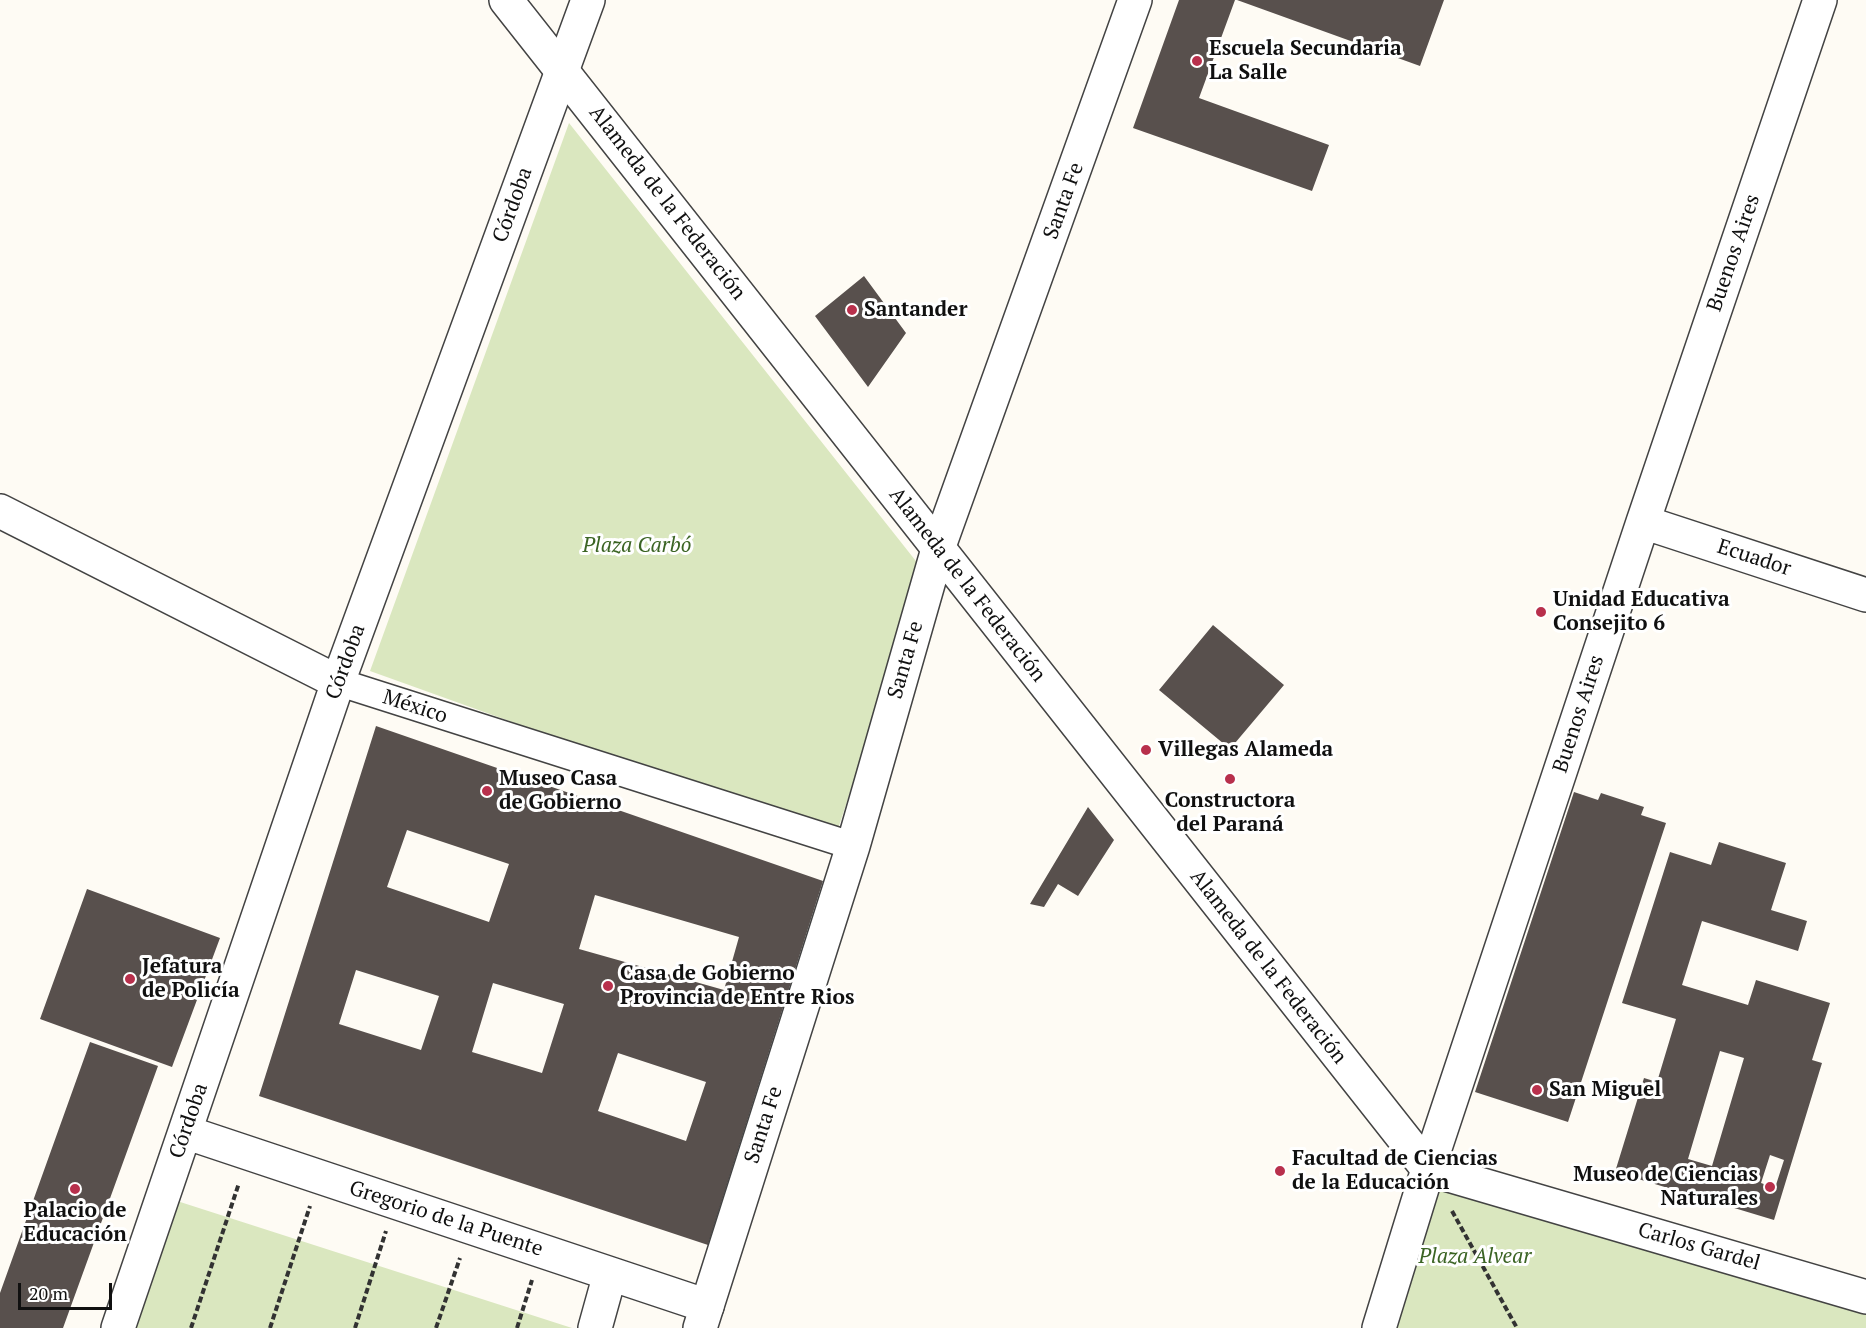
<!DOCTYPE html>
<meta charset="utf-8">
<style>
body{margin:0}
#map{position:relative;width:1866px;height:1328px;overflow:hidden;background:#fefbf4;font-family:"PT Serif",serif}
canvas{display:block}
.scale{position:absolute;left:18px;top:1283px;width:94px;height:27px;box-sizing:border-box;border:3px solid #101010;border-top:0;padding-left:8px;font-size:18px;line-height:21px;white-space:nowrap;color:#101010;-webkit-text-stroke:4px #fff;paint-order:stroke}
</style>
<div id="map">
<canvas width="1866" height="1328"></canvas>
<div class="scale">20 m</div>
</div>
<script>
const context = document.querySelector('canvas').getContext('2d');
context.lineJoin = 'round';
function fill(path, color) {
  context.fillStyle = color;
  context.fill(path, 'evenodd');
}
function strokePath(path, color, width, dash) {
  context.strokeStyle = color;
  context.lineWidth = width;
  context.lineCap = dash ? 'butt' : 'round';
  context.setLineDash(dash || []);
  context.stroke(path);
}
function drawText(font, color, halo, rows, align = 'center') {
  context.font = font + ' "PT Serif",serif';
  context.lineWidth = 6;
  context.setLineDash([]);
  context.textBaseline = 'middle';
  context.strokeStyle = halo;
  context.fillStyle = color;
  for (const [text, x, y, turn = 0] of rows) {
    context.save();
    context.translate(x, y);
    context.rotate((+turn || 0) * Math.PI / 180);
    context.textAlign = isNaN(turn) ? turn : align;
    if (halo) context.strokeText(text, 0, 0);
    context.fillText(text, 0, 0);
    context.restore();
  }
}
fill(new Path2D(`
 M569 123 923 570 835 838 370 671Z
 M1428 1169 1866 1297V1328H1379Z
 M174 1200 572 1328H133Z`), '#dae7bf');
fill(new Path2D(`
 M1179 0H1235L1199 98 1329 145 1312 191 1133 128Z
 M1237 0H1444L1420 66Z
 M864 276 906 333 868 387 815 316Z
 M1213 625 1284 685 1230 749 1159 690Z
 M376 726 823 881 708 1245 259 1096ZM407 830 509 864 489 922 387 887ZM595 895 739 937 724 990 579 949ZM356 970 439 996 421 1050 339 1024ZM493 983 564 1004 542 1073 472 1052ZM618 1053 706 1082 686 1141 598 1111Z
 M1574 792 1598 800 1601 793 1644 807 1641 815 1666 823 1568 1122 1475 1092Z
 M1088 807 1114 840 1078 896 1058 884 1044 907 1030 904Z
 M1719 842 1786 863 1771 910 1807 921 1798 951 1702 921 1682 985 1748 1005 1756 980 1830 1003 1812 1060 1822 1063 1774 1220 1615 1172 1644 1078 1657 1082 1676 1019 1622 1003 1670 852 1711 865ZM1720 1051 1744 1058 1712 1166 1688 1159ZM1770 1155 1784 1160 1775 1188 1761 1183Z
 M87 889 220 938 172 1067 40 1019Z
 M90 1042 158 1066 63 1328H0V1293Z`), '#58504d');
const pedestrian = new Path2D(`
 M338 682 853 846`);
const minor = new Path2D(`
 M1820 0 1643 522 1428 1169 1866 1297
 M0 511 338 682
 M1643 522 1866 595
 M938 549 1135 0
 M185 1132 707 1306
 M118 1328 338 682 588 0
 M595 1328 610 1274`);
const tertiary = new Path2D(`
 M506 0 1428 1169 1379 1328
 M700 1328 853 846 938 549`);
strokePath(pedestrian, '#434343', 30);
strokePath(minor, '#434343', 36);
strokePath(tertiary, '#434343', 36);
strokePath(new Path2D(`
 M1452 1211 1517 1328
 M191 1328 239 1183
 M270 1328 310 1206
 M355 1328 386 1231
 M436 1328 460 1258
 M517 1328 532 1280`), '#323232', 4, [6, 3]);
strokePath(pedestrian, '#fff', 27);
strokePath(minor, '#fff', 33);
strokePath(tertiary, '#fff', 33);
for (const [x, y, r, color] of [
 [1197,61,6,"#b8304c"],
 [852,310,6,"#b8304c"],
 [1541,612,6,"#b8304c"],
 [1146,750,6,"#b8304c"],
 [1230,779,6,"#b8304c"],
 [487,791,6,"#b8304c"],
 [130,979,6,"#b8304c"],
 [608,986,6,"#b8304c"],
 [1537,1090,6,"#b8304c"],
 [1280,1171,6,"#b8304c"],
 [1770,1187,6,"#b8304c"],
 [75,1189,6,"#b8304c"]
]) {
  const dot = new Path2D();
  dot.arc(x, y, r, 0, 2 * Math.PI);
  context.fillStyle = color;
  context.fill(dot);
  strokePath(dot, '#fff', 2);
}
drawText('bold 21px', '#101010', '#fff', [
 ["Escuela Secundaria",1209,49],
 ["La Salle",1209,73],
 ["Santander",864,310],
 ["Unidad Educativa",1553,600],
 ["Consejito 6",1553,624],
 ["Villegas Alameda",1158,750],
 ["Museo Casa",499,779],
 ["de Gobierno",499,803],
 ["Constructora",1230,801,"center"],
 ["del Paraná",1230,825,"center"],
 ["Jefatura",142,967],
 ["de Policía",142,991],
 ["Casa de Gobierno",620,974],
 ["Provincia de Entre Rios",620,998],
 ["San Miguel",1549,1090],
 ["Facultad de Ciencias",1292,1159],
 ["de la Educación",1292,1183],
 ["Museo de Ciencias",1758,1175,"right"],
 ["Naturales",1758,1199,"right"],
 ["Palacio de",75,1211,"center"],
 ["Educación",75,1235,"center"]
], 'left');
drawText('21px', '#101010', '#fff', [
 ["Santa Fe",1064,201,-70],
 ["Alameda de la Federación",667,203,52],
 ["Córdoba",513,205,-70],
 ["Buenos Aires",1734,253,-71],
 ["Ecuador",1754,558,18],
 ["Alameda de la Federación",967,585,52],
 ["Santa Fe",906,660,-74],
 ["Córdoba",346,662,-70],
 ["México",415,707,18],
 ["Buenos Aires",1579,714,-72],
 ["Alameda de la Federación",1268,967,52],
 ["Córdoba",189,1121,-71],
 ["Santa Fe",764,1125,-72],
 ["Gregorio de la Puente",446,1219,18],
 ["Carlos Gardel",1699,1247,16]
]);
drawText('italic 21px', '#3b6424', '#fff', [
 ["Plaza Carbó",637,546],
 ["Plaza Alvear",1475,1257]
]);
</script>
